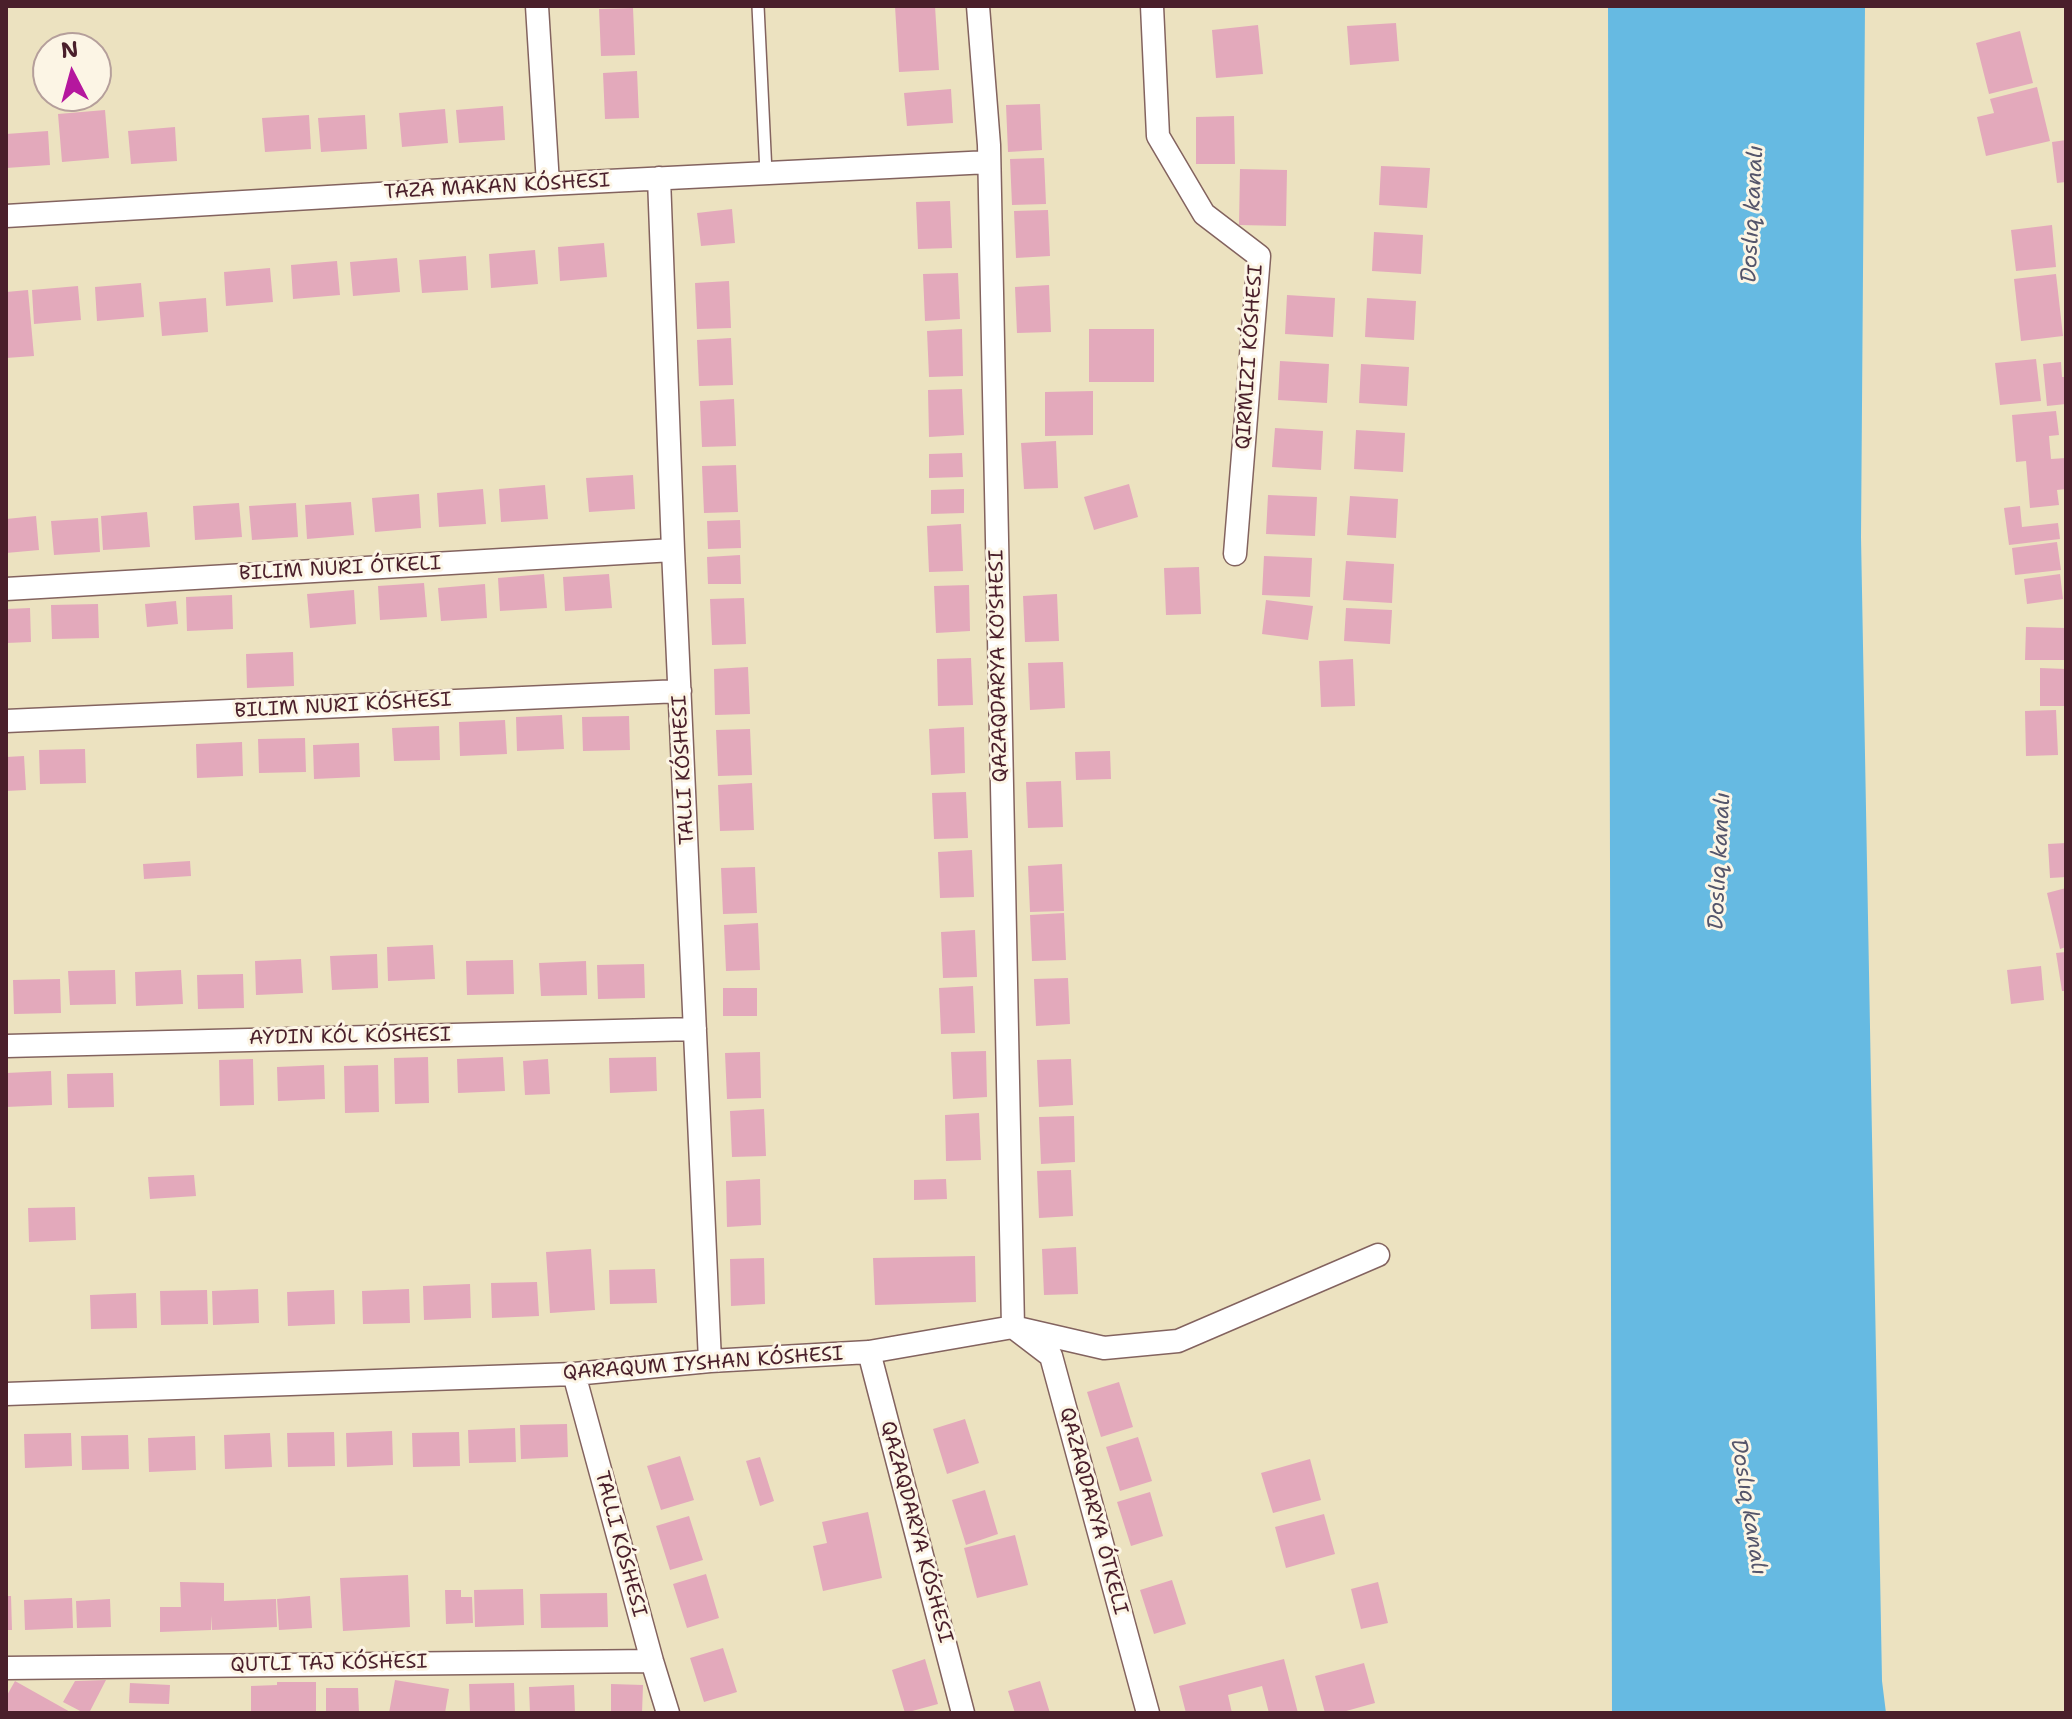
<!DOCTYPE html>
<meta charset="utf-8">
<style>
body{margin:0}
#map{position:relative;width:2072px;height:1719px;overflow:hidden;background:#ece2c0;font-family:"Shantell Sans",sans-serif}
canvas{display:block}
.frame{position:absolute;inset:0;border:8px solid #4a1f2b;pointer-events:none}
.north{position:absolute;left:32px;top:32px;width:80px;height:80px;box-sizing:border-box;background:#fcf5e5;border:2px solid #b59f9b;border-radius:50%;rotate:354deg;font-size:22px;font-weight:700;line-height:32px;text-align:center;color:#4a1f2b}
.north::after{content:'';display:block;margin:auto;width:28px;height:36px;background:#b5179e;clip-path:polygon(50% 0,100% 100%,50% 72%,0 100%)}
</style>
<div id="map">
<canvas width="2072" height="1719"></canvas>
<div class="frame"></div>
<div class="north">N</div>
</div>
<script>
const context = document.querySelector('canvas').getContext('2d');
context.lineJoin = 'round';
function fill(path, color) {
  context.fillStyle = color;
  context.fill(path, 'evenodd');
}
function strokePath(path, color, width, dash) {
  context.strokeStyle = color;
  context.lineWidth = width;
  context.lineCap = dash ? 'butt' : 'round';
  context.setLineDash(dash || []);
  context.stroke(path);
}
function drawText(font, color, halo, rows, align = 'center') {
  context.font = font + ' "Shantell Sans",sans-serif';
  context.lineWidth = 6;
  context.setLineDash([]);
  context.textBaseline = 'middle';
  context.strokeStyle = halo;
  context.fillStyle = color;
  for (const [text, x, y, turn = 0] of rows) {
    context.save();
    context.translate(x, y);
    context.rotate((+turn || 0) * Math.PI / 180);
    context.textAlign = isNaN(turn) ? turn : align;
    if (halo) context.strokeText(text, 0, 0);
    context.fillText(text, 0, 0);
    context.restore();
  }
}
fill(new Path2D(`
 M1608 6H1865L1861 537 1882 1681 1886 1713H1612Z`), '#66bae2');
fill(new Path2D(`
 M895 6H935L939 70 899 72Z
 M633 8 635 55 601 56 599 9Z
 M1396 23 1399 61 1350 65 1347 26Z
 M1258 25 1263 74 1216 78 1212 30Z
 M2020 31 2033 83 1989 94 1976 43Z
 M637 71 639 118 605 119 603 73Z
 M2037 87 2050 141 1986 156 1977 117 1994 113 1990 99Z
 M951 89 953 123 907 126 904 93Z
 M1040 104 1042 150 1008 152 1006 105Z
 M503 106 505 140 459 143 456 110Z
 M445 109 448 143 402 147 399 113Z
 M105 110 109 158 62 162 58 114Z
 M309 115 311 149 265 152 262 118Z
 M365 115 367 149 321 152 318 118Z
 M1234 116 1235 164H1196V117Z
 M175 127 177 161 131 164 128 131Z
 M48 131 50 165 6 168V134Z
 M2066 140V182L2057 183 2052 142Z
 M1044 158 1046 204 1012 205 1010 159Z
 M1381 166 1430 168 1427 208 1379 205Z
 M1240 169 1287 170 1286 226 1239 225Z
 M950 201 952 248 918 249 916 202Z
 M732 209 735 243 701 246 697 213Z
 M1048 210 1050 256 1016 258 1014 211Z
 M2052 225 2056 267 2016 271 2011 230Z
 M1374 232 1423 235 1421 274 1372 271Z
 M604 243 607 277 560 281 558 247Z
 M535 250 538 284 491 288 489 254Z
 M466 256 468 290 422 293 419 260Z
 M397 258 400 292 353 296 350 262Z
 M337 261 340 295 293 299 291 265Z
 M270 268 273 302 226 306 224 272Z
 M958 273 960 319 925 321 923 274Z
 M2056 274 2063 336 2021 341 2014 279Z
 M729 281 731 328 697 329 695 283Z
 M141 283 144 317 97 321 95 287Z
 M1049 285 1051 332 1017 333 1015 287Z
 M78 286 81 320 34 324 32 290Z
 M28 290 34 356 6 358V292Z
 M1287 295 1335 298 1333 337 1285 334Z
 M206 298 208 332 162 336 159 302Z
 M1367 298 1416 301 1414 340 1365 337Z
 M962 329 963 376 929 377 927 331Z
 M1089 329H1154V382H1089Z
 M731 338 733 385 699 386 697 340Z
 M2036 359 2041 401 2000 405 1995 363Z
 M1280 361 1329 364 1327 403 1278 400Z
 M2061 362 2062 377H2066V404L2047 406 2043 364Z
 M1361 364 1409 367 1407 406 1359 403Z
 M962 389 964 435 929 437 928 390Z
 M1093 391V435L1045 436V392Z
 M734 399 736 446 702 447 700 401Z
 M2056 411 2059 435 2049 436 2051 459 2066 458V489L2057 490 2059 505 2030 508 2026 461 2016 462 2012 415Z
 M1275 428 1323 431 1321 470 1272 467Z
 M1356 430 1405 433 1403 472 1354 469Z
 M1056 441 1058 488 1024 489 1021 443Z
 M962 453 963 477 929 478V454Z
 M736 465 738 512 704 513 702 466Z
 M633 475 635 509 589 512 586 478Z
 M1129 484 1138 517 1094 530 1084 497Z
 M545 485 548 519 501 522 499 489Z
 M483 489 486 524 439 527 437 493Z
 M964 489V513L931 514V490Z
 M419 494 421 528 375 532 372 498Z
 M1268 495 1317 497 1315 536 1266 534Z
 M1350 496 1398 499 1396 538 1347 535Z
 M351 502 354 535 307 539 305 505Z
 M239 503 242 537 195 540 193 506Z
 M296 503 298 537 252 540 249 506Z
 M2020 506 2022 527 2058 523 2060 539 2009 545 2004 508Z
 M147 512 150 547 103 550 101 516Z
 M36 516 39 550 6 553V519Z
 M98 518 100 552 54 555 51 521Z
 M740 520 741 548 708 549 707 521Z
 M961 524 963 571 929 572 927 526Z
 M2057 542 2061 570 2015 575 2012 548Z
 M740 555 741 584H708L707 557Z
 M1264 556 1312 558 1310 597 1262 595Z
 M1346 561 1394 564 1392 603 1343 600Z
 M1199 567 1201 614 1166 615 1164 568Z
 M544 574 547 608 500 611 498 578Z
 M609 574 612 608 565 611 563 577Z
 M2060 574 2063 599 2027 604 2024 579Z
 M424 583 427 617 380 620 378 586Z
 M485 584 487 618 441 621 438 588Z
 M969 585 970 631 936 633 934 586Z
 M354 590 356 624 310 628 307 594Z
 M1057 594 1059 641 1025 642 1023 596Z
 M232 595 233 629 187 631 186 597Z
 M744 598 746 644 712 645 710 599Z
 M1266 600 1313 606 1308 640 1262 634Z
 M176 601 178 624 147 627 145 604Z
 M98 604 99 638 52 639 51 605Z
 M30 608 31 642 6 643V609Z
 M1346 608 1392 610 1390 644 1344 641Z
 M2026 627 2066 628V660H2025Z
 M293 652 294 686 247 688 246 654Z
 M971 658 973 705 938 706 937 659Z
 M1353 659 1355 706 1321 707 1319 661Z
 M1063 662 1065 708 1030 710 1028 663Z
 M748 667 750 714 715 715 714 669Z
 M2040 668 2066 669V706H2040Z
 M2056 710 2058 755 2026 756 2025 711Z
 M562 715 564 749 517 751 516 717Z
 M629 716 630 750 583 751 582 717Z
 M505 720 507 754 460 756 459 722Z
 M439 726 440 760 394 761 392 728Z
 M964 727 965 773 931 775 929 729Z
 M750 729 752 775 718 776 716 730Z
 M305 738 306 772 259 773 258 739Z
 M242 742 243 776 197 778 196 744Z
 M359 743 360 777 314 779 313 745Z
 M85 749 86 783 40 784 39 750Z
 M1110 751 1111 779 1076 780 1075 752Z
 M24 756 26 790 6 791V757Z
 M1061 781 1063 827 1028 828 1026 782Z
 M752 783 754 830 720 831 718 785Z
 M966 792 968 838 934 839 932 793Z
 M2066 843V877L2050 878 2048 844Z
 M972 850 974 897 940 898 938 852Z
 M190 861 191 876 144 879 143 864Z
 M1062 864 1064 911 1030 912 1028 866Z
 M755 867 757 913 723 914 721 868Z
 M2066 888V947L2060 949 2047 893Z
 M1064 913 1066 960 1032 961 1030 915Z
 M758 923 760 970 726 971 724 925Z
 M975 930 977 977 943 978 941 932Z
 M433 945 435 979 388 981 387 947Z
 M2066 952V991H2062L2056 953Z
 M377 954 378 988 332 990 330 956Z
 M301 959 303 993 256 995 255 961Z
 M513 960 514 994 467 995 466 961Z
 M586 961 587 995 541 996 539 963Z
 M644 964 645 998 598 999 597 965Z
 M2041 966 2044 1000 2011 1004 2007 970Z
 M115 970 116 1004 70 1005 68 971Z
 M181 970 183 1004 136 1006 135 972Z
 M243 974 244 1008 198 1009 197 975Z
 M1068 978 1070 1024 1036 1026 1034 979Z
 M60 979 61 1013 14 1014 13 980Z
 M973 986 975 1033 941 1034 939 988Z
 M723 988H757V1016H723Z
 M986 1051 987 1097 953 1099 951 1052Z
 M760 1052 761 1098 727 1099 725 1053Z
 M428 1057 429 1103 395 1104 394 1058Z
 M503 1057 505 1091 458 1093 457 1059Z
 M656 1057 657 1091 610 1093 609 1058Z
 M253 1059 254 1105 220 1106 219 1060Z
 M548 1059 550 1094 525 1095 523 1061Z
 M1071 1059 1073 1105 1039 1107 1037 1060Z
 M324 1065 325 1099 278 1101 277 1067Z
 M378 1065 379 1112 345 1113 344 1066Z
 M51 1071 52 1105 6 1107V1073Z
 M113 1073 114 1107 68 1108 67 1074Z
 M764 1109 766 1156 732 1157 730 1111Z
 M979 1113 981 1160 946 1161 945 1115Z
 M1074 1116 1075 1162 1041 1164 1039 1117Z
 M1071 1170 1073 1216 1039 1218 1037 1171Z
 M194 1175 196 1196 150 1199 148 1177Z
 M760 1179 761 1225 727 1227 726 1181Z
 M946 1179 947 1199 914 1200V1180Z
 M75 1207 76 1240 29 1242 28 1208Z
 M1076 1247 1078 1294 1044 1295 1042 1249Z
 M591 1249 595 1310 550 1313 546 1252Z
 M975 1256 976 1302 875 1305 873 1258Z
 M764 1258 765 1304 731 1306 730 1259Z
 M655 1269 657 1303 610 1304 609 1270Z
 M537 1282 539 1316 492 1318 491 1283Z
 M470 1284 471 1318 424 1320 423 1286Z
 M258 1289 259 1323 213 1325 212 1291Z
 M409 1289 410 1323 363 1324 362 1291Z
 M207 1290 208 1324 161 1325 160 1291Z
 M334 1290 335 1324 288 1326 287 1292Z
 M136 1293 137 1328 91 1329 90 1295Z
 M1119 1382 1133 1427 1101 1437 1087 1392Z
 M965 1419 979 1463 947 1474 933 1429Z
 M567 1424 568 1457 521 1459 520 1425Z
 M515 1428 516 1462 469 1463 468 1430Z
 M392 1431 393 1465 347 1467 346 1433Z
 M334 1432 335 1466 288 1467 287 1433Z
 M459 1432 460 1466 413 1467 412 1433Z
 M71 1433 72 1466 25 1468 24 1434Z
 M270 1433 272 1467 225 1469 224 1435Z
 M128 1435 129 1469 82 1470 81 1436Z
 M195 1436 196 1470 149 1472 148 1438Z
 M1138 1437 1152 1481 1120 1491 1106 1447Z
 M680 1456 694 1500 661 1510 647 1466Z
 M760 1457 774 1501 760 1506 746 1461Z
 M1310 1459 1321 1500 1273 1513 1261 1473Z
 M985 1490 998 1534 966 1545 952 1500Z
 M1150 1492 1163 1536 1131 1546 1117 1502Z
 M868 1512 882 1578 823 1591 813 1546 827 1543 822 1522Z
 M1324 1514 1335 1554 1286 1568 1275 1527Z
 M689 1516 703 1560 670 1570 656 1526Z
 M1015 1535 1028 1585 977 1598 964 1548Z
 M706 1574 719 1618 687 1628 673 1584Z
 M408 1575 410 1627 343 1631 340 1578Z
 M1172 1580 1186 1624 1154 1634 1140 1590Z
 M180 1582 224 1583V1601L276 1599 277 1627 212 1630 211 1615V1630L160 1632V1607H181Z
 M1378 1582 1388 1623 1361 1629 1351 1589Z
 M523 1589 524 1625 475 1627 474 1590Z
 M445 1590H461V1597H472L473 1623 446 1624Z
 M607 1593 608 1627 541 1628 540 1594Z
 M6 1596H11L12 1630H6Z
 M310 1596 312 1628 279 1630 277 1599Z
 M72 1598 73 1628 25 1630 24 1600Z
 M110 1599 111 1627 77 1628 76 1601Z
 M723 1648 737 1692 704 1702 690 1658Z
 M925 1659 938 1704 905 1713 892 1670Z
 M1284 1659 1298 1713H1269L1262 1686 1228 1695 1232 1713H1186L1179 1686Z
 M1364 1663 1375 1703 1339 1713H1325L1315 1676Z
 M106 1680 89 1713H84L63 1702 75 1681Z
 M395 1680 449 1689 445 1713H389Z
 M15 1681 72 1713H6V1697Z
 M1040 1681 1050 1713H1015L1008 1691Z
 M277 1682H316V1713H251V1686L277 1685Z
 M130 1683 170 1685 169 1704 129 1703Z
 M514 1683 515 1713H470L469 1684Z
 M611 1684 643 1685 642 1713 611 1712Z
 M574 1685 575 1713H530L529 1687Z
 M326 1688H358L359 1713H326Z`), '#e3a9bb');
const lane = new Path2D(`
 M758 6 766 173`);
const street = new Path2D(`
 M537 6 548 184
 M978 6 989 145 1013 1327 1051 1356 1148 1713
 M1152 6 1158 136 1204 214 1259 256 1235 554
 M659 178 673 550 710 1361
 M6 216 548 184 989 162
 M6 589 673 550
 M6 721 680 691
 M6 1046 695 1029
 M869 1352 963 1713
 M574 1374 652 1661 668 1713
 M6 1394 574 1374 710 1361 869 1352 1013 1327 1104 1348 1178 1341 1378 1255
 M6 1668 652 1661`);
strokePath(lane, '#83635f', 14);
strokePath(street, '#83635f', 25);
strokePath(lane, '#fff', 11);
strokePath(street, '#fff', 22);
drawText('20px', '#4a1f2b', '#fcf5e5', [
 ["TAZA MAKAN KÓSHESI",497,187,-3],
 ["QIRMIZI KÓSHESI",1250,357,-86],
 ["BILIM NURI ÓTKELI",340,569,-3],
 ["QAZAQDARYA KO'SHESI",999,666,-91],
 ["BILIM NURI KÓSHESI",343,706,-3],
 ["TALLI KÓSHESI",684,770,-93],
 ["AYDIN KÓL KÓSHESI",350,1037,-1],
 ["QARAQUM IYSHAN KÓSHESI",703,1364,-4],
 ["QAZAQDARYA ÓTKELI",1093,1511,75],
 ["QAZAQDARYA KÓSHESI",916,1532,75],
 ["TALLI KÓSHESI",620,1544,75],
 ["QUTLI TAJ KÓSHESI",329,1664,-1]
]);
drawText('italic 22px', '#54556b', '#fcf5e5', [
 ["Doslıq kanalı",1753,214,-87],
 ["Doslıq kanalı",1720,861,-87],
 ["Doslıq kanalı",1748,1507,81]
]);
</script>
